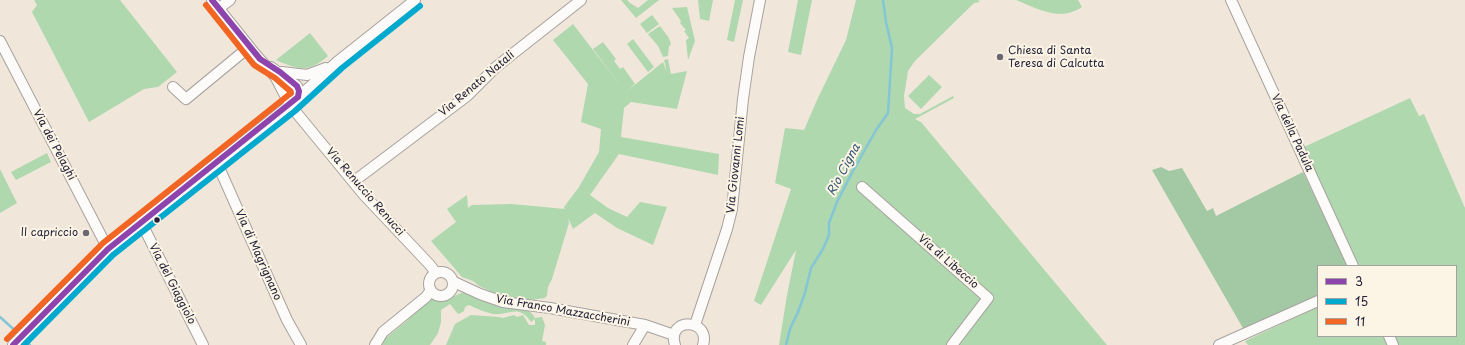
<!DOCTYPE html>
<style>
body{margin:0}
#map{position:relative;width:1465px;height:345px;overflow:hidden;background:#f0e7da;font-family:"Playpen Sans",sans-serif}
canvas{display:block}
.legend{position:absolute;left:1317px;top:265px;width:140px;height:72px;box-sizing:border-box;background:#fcf5e5;border:1px solid #a5a1a1;margin:0;padding:5px 7px;list-style:none;font-size:12px;color:#22223b}
.legend li{display:flex;align-items:center;gap:8px;height:20px}
.legend b{width:20px;border:1px solid #a5a1a1}
</style>
<div id="map">
<canvas width="1465" height="345"></canvas>
<ul class="legend">
<li><b style="height:5px;background:#8e44ad"></b>3</li>
<li><b style="height:5px;background:#00a9ce"></b>15</li>
<li><b style="height:5px;background:#f26522"></b>11</li>
</ul>
</div>
<script>
const context = document.querySelector('canvas').getContext('2d');
context.lineJoin = 'round';
function fill(path, color) {
  context.fillStyle = color;
  context.fill(path, 'evenodd');
}
function strokePath(path, color, width, dash) {
  context.strokeStyle = color;
  context.lineWidth = width;
  context.lineCap = dash ? 'butt' : 'round';
  context.setLineDash(dash || []);
  context.stroke(path);
}
function drawText(font, color, halo, rows, align = 'center') {
  context.font = font + ' "Playpen Sans",sans-serif';
  context.lineWidth = 4;
  context.setLineDash([]);
  context.textBaseline = 'middle';
  context.strokeStyle = halo;
  context.fillStyle = color;
  for (const [text, x, y, turn = 0] of rows) {
    context.save();
    context.translate(x, y);
    context.rotate((+turn || 0) * Math.PI / 180);
    context.textAlign = isNaN(turn) ? turn : align;
    if (halo) context.strokeText(text, 0, 0);
    context.fillText(text, 0, 0);
    context.restore();
  }
}
fill(new Path2D(`
 M34 0H120L177 72 158 87 144 89 89 122 32 12 37 5Z
 M621 0H627L630 3 638 8 648 0H659L636 18Z
 M698 0H713L709 21 700 19Z
 M735 0H743L734 42 727 40Z
 M798 0H812L801 55 788 52Z
 M856 0H978L980 2 974 3 915 61 908 71 904 96 905 108 914 114H920L953 96 954 98 915 119 921 122 1107 345H779L787 295 796 250 761 305 754 301 791 189 775 183 785 128 804 130 817 100 846 40Z
 M1016 0H1078L1082 7C1060 22 1038 9 1016 0Z
 M687 7 695 41 688 60 686 40 689 38 684 31 686 30 680 23 681 21 672 8Z
 M652 15 659 24 647 33 640 24Z
 M573 24 623 89 593 49 603 42 616 59 614 61 620 69 623 67 635 84 626 92 663 62 667 72 664 60 668 59 671 74 687 71 677 109 631 102 624 108 621 137 719 154 718 175 619 154 590 195 608 208 627 217 640 202 667 207 653 245 617 228 595 213 573 229 568 218 569 223 552 279 548 287 547 295 545 298 531 300 508 297 499 295 479 286 473 281 462 277 431 241 456 222 447 209 467 195 468 208 472 205 512 204 565 209 564 207 579 187 599 152 601 129 581 122 588 84 553 40Z
 M660 26 669 38 671 45 669 46 668 56 663 57 658 46 648 34Z
 M310 33 328 56C308 74 297 69 276 60Z
 M633 39 654 67 648 72 627 44Z
 M929 75 942 87 921 109 908 96Z
 M1410 98 1419 116 1424 114 1465 208V345H1248L1245 341 1318 307V336H1456V266H1359L1304 147Z
 M47 153 51 162 16 180 11 172Z
 M0 169 17 203 0 213Z
 M466 291C476 295 488 303 498 305 513 308 526 302 535 318L542 317 545 325 542 341 546 342V345H446L455 324 471 315 499 317 503 318 514 315 517 317 523 315 529 325H535V319L531 322C518 303 510 316 493 314 484 312 477 309 469 305L465 307 464 311 459 314 457 313 450 304 441 310V322L438 333 430 345H380L381 342 408 320 413 311 430 298 445 300Z`), '#afd8af');
fill(new Path2D(`
 M1161 167 1169 171 1182 168 1207 211 1213 208 1216 216 1303 172 1348 266H1318V297L1244 330 1152 170Z`), '#a2c8a4');
strokePath(new Path2D(`
 M0 317 20 335
 M24 338 30 345
 M786 345 790 329 798 312 805 293 811 268 823 249 829 235V223L837 202 853 171 876 130 888 113 892 48 886 22 883 0`), '#84c5d6', 2.5);
const minor = new Path2D(`
 M212 0 256 55 280 82
 M1231 0 1353 266
 M219 8 230 0
 M0 41 108 249
 M271 67 297 86 299 91 298 99
 M282 72 307 75 326 68
 M276 78 290 105 364 195 430 265 436 273
 M173 87 186 99 249 47
 M217 163 287 320 301 345
 M353 182 467 96 496 67 581 0
 M862 187 988 298 952 345
 M141 222 203 345
 M429 284a12 12 0 1 1 24 0a12 12 0 1 1-24 0Z
 M454 282 480 294 503 302 550 308 645 325 674 335
 M695 325 727 229 732 209 743 99 749 57 760 0
 M1389 336 1393 345
 M13 345 108 249 290 105 337 62 415 0
 M375 345 383 332 426 297 431 290
 M633 345 645 325
 M675 345C666 317 711 318 703 345
 M1219 345 1318 301`);
strokePath(minor, '#a7a29e', 12);
strokePath(minor, '#fdfbf9', 10);
strokePath(new Path2D(`
 M212 0 260 59 280 72 297 86 299 91 298 97
 M13 345 108 249 298 97`), '#8e44ad', 6);
strokePath(new Path2D(`
 M24 345 113 255 295 111 342 68 420 6`), '#00a9ce', 6);
strokePath(new Path2D(`
 M7 339 103 243 291 93 290 91 275 78 254 65 206 5`), '#f26522', 6);
for (const [x, y, r, color] of [
 [1000,57,4,"#6a6773"],
 [157,220,3.5,"#22223b"],
 [86,233,4,"#6a6773"]
]) {
  const dot = new Path2D();
  dot.arc(x, y, r, 0, 2 * Math.PI);
  context.fillStyle = color;
  context.fill(dot);
  strokePath(dot, '#fcf5e5', 1.5);
}
drawText('11px', '#22223b', '#fcf5e5', [
 ["Chiesa di Santa",1008,51],
 ["Teresa di Calcutta",1008,64],
 ["Il capriccio",78,233,"right"]
], 'left');
drawText('11px', '#22223b', '#fcf5e5', [
 ["Via Renato Natali",477,84,-40],
 ["Via della Padula",1292,133,65],
 ["Via dei Pelaghi",54,145,62],
 ["Via Giovanni Lomi",736,165,-84],
 ["Via Renuccio Renucci",365,192,49],
 ["Via di Magrignano",258,255,66],
 ["Via di Libeccio",948,262,41],
 ["Via del Giaggiolo",172,284,63],
 ["Via Franco Mazzaccherini",563,311,10]
]);
drawText('italic 12px', '#345671', '#fcf5e5', [
 ["Rio Cigna",844,170,-62]
]);
</script>
